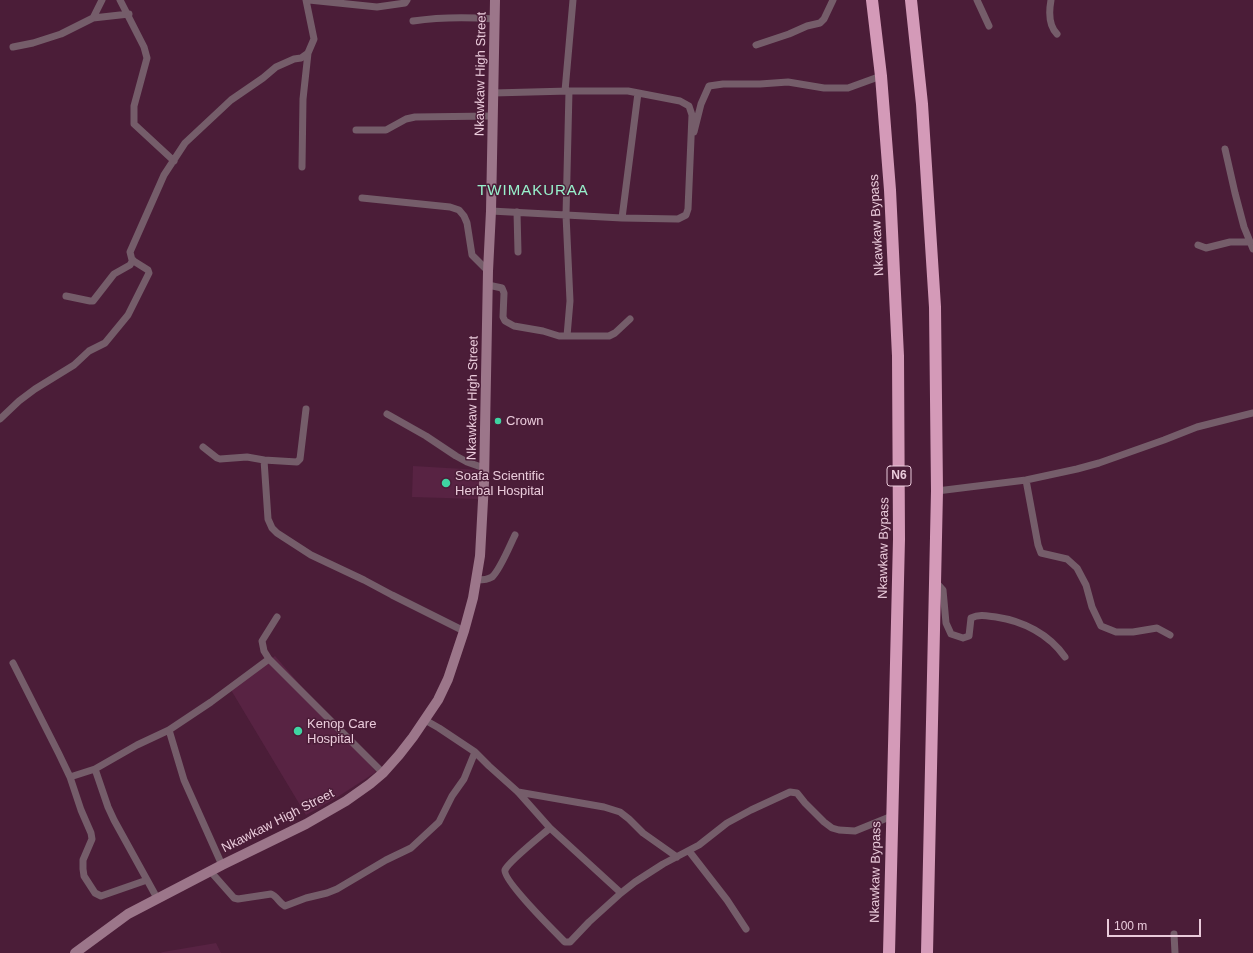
<!DOCTYPE html>
<style>
body{margin:0}
#map{position:relative;width:1253px;height:953px;overflow:hidden;background:#4b1d38;font-family:Helvetica,sans-serif}
canvas{display:block}
.scale{position:absolute;left:1107px;top:919px;width:94px;height:18px;box-sizing:border-box;border:2px solid #eacbdb;border-top:0;padding-left:5px;font-size:12px;line-height:14px;white-space:nowrap;color:#eacbdb;-webkit-text-stroke:3px #4b1d38;paint-order:stroke}
</style>
<div id="map">
<canvas width="1253" height="953"></canvas>
<div class="scale">100 m</div>
</div>
<script>
const context = document.querySelector('canvas').getContext('2d');
context.lineJoin = 'round';
function fill(path, color) {
  context.fillStyle = color;
  context.fill(path, 'evenodd');
}
function strokePath(path, color, width, dash) {
  context.strokeStyle = color;
  context.lineWidth = width;
  context.lineCap = dash ? 'butt' : 'round';
  context.setLineDash(dash || []);
  context.stroke(path);
}
function drawText(font, color, halo, rows, align = 'center') {
  context.font = font + ' Helvetica,sans-serif';
  context.lineWidth = 3;
  context.setLineDash([]);
  context.textBaseline = 'middle';
  context.strokeStyle = halo;
  context.fillStyle = color;
  for (const [text, x, y, turn = 0] of rows) {
    context.save();
    context.translate(x, y);
    context.rotate((+turn || 0) * Math.PI / 180);
    context.textAlign = isNaN(turn) ? turn : align;
    if (halo) context.strokeText(text, 0, 0);
    context.fillText(text, 0, 0);
    context.restore();
  }
}
fill(new Path2D(`
 M413 466 480 470 479 499 412 497Z
 M275 656 376 772 336 798 306 815 231 690Z
 M216 943 221 953H160L163 952Z`), '#582343');
strokePath(new Path2D(`
 M120 0 144 47 147 58 134 106V124L174 161
 M309 0 377 7 405 3 407 0
 M977 0 989 26
 M1051 0C1049 11 1048 25 1057 34
 M93 18 102 0
 M413 21C440 17 468 17 495 19
 M756 45 789 34 807 26 820 23 824 19 833 0
 M13 47 33 43 61 34 93 18 129 14
 M565 91 573 0
 M356 130H386L406 119 415 117 492 116
 M694 132 701 104 709 86 723 84H760L788 82 824 88H848L881 76
 M1225 149 1235 193 1244 227 1253 249
 M302 167 303 99 308 53
 M362 198 450 207 459 210 464 216 467 223 472 255 488 271
 M491 211 622 218 678 219 686 215 688 209 692 115 689 106 680 101 628 91H569L493 93
 M517 212 518 252
 M622 218 638 93
 M1198 245 1206 248 1230 242H1250
 M488 285 502 288 504 293 503 317 505 321 514 326 543 331 559 336H609L615 333 630 319
 M66 296 90 301H93L114 274 130 265 133 260
 M567 336 570 301 566 215 569 91
 M387 414 426 436 456 456 467 462 484 468
 M0 419 19 401 35 389 74 365 89 351 105 343 128 315 149 273 148 270 132 260 130 252 164 175 185 143 231 100 263 78 276 67 294 59 301 58 308 53 314 39 306 0
 M203 447 217 458 220 459 247 457 264 460 268 519 272 528 277 533 311 555 364 580 392 595 464 631
 M264 460 297 462 300 459 306 409
 M1026 480 1038 545 1041 553 1067 559 1077 568 1086 585 1092 607 1101 626 1116 632H1133L1157 628 1170 635
 M937 491 1026 480 1077 469 1099 463 1164 440 1197 427 1253 413
 M477 580C482 580 487 580 492 577 500 570 510 545 515 535
 M935 581 943 590 946 623 951 634 963 638 969 636 971 618C980 614 987 616 996 617 1023 621 1049 634 1065 657
 M277 617 262 641 264 651 269 659 383 773
 M13 663 59 754 70 777 81 810 91 833 92 839 83 860V869L84 876 95 893 101 896 147 880
 M425 720 439 728 475 752 489 766 518 792 550 828 621 893 635 882 663 864 699 845 727 823 751 810 790 792 797 793 805 803 824 822 832 828 839 830 855 831 892 816
 M169 730 184 780 222 865
 M95 769 108 807 114 820 157 898
 M70 777 95 769 137 745 169 730 211 702 269 659
 M518 792 604 807 620 812 629 819 643 833 677 857
 M550 828C542 835 508 862 505 870 502 880 556 933 565 942H570L589 922 621 893
 M689 851 727 900 746 929
 M211 872 234 898 238 899 271 894C277 896 279 903 285 906L306 898 327 893 337 889 386 860 411 848 439 822 452 796 464 779 475 752
 M1174 934 1175 953`), '#755d6a', 7);
strokePath(new Path2D(`
 M75 953 128 914 222 865 306 824 346 801 370 784 383 773 399 755 413 737 438 700 448 679 464 631 473 598 480 556 484 482 488 271 491 211 495 0`), '#9c768a', 10);
strokePath(new Path2D(`
 M872 0 881 76 890 190 898 356 899 539 889 953
 M911 0 922 104 935 307 937 491 927 953`), '#d49ab8', 12);
for (const [x, y, r, color] of [
 [498,421,4,"#3fd4a2"],
 [446,483,5,"#3fd4a2"],
 [298,731,5,"#3fd4a2"]
]) {
  const dot = new Path2D();
  dot.arc(x, y, r, 0, 2 * Math.PI);
  context.fillStyle = color;
  context.fill(dot);
  strokePath(dot, '#4b1d38', 1.5);
}
for (const [x, y, w] of [
 [899,476,24]
]) {
  const box = new Path2D();
  box.roundRect(x - w / 2, y - 10, w, 20, 3);
  context.fillStyle = '#4b1d38';
  context.fill(box);
  strokePath(box, '#eacbdb', 1);
}
drawText('bold 12px', '#eacbdb', null, [
 ["N6",899,476]
]);
drawText('13px', '#eacbdb', '#4b1d38', [
 ["Nkawkaw High Street",481,74,-89],
 ["Nkawkaw Bypass",877,225,-93],
 ["Nkawkaw High Street",473,398,-89],
 ["Nkawkaw Bypass",884,548,-89],
 ["Nkawkaw High Street",278,821,-27],
 ["Nkawkaw Bypass",876,872,-89]
]);
drawText('13px', '#eacbdb', '#4b1d38', [
 ["Crown",506,421],
 ["Soafa Scientific",455,476],
 ["Herbal Hospital",455,491],
 ["Kenop Care",307,724],
 ["Hospital",307,739]
], 'left');
context.letterSpacing = '1px';
drawText('15px', '#98f1cc', '#4b1d38', [
 ["TWIMAKURAA",533,191]
]);
context.letterSpacing = '0px';
</script>
